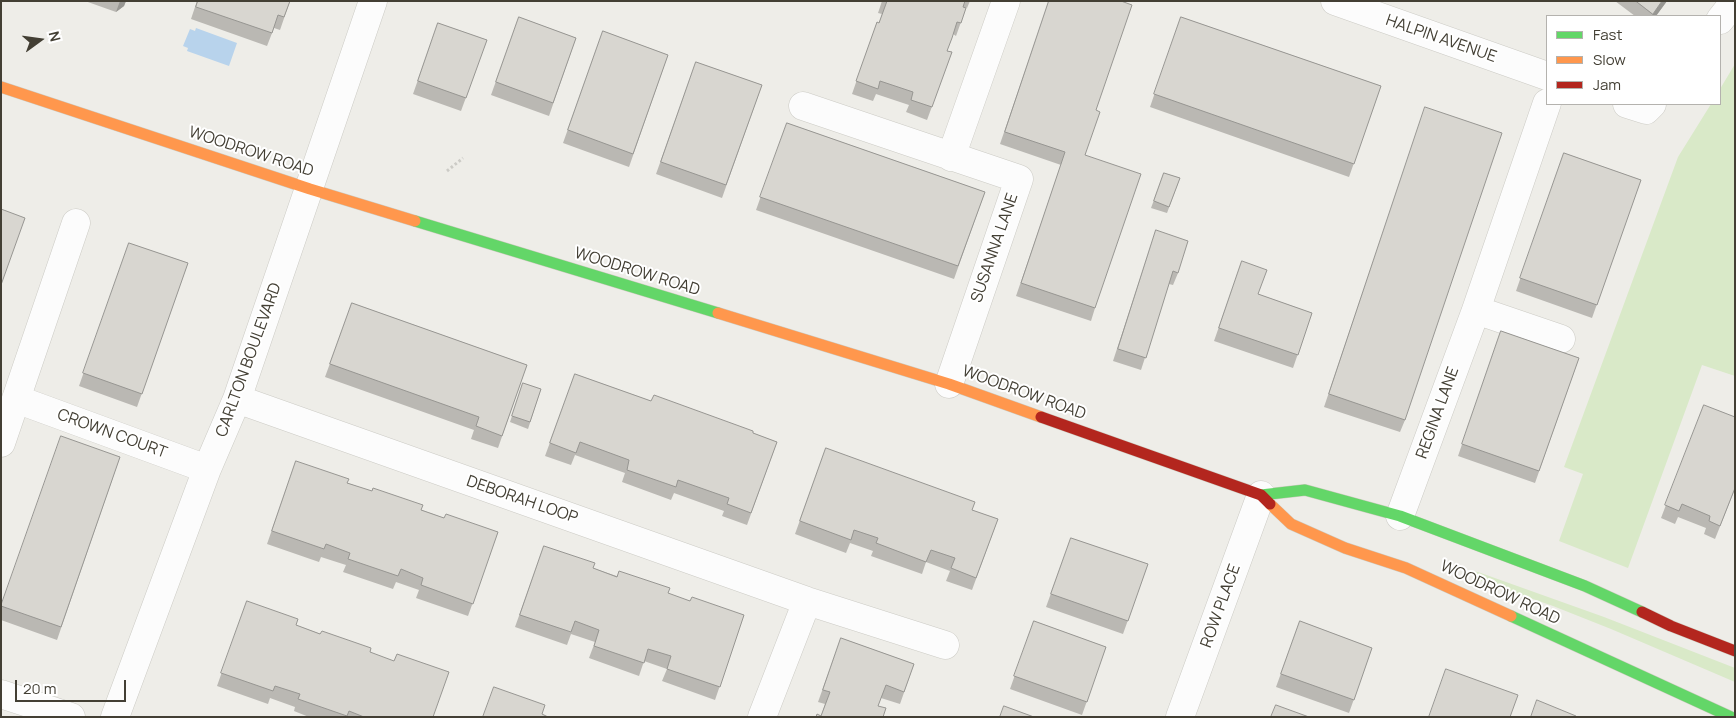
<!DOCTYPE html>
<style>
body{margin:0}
#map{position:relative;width:1736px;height:718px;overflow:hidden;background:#eeede8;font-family:Manrope,sans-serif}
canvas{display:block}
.frame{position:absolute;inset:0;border:2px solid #433f34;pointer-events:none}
.legend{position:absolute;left:1546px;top:15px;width:175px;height:90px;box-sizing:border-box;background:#fff;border:1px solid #b4b2ae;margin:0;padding:6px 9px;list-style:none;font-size:15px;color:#433f34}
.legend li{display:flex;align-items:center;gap:10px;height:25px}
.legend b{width:25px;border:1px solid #b4b2ae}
.north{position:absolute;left:15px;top:15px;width:50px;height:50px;-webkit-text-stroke:4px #fff;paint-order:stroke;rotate:76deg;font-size:14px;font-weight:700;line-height:20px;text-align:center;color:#433f34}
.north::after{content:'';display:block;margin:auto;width:18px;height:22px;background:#433f34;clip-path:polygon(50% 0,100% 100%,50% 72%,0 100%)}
.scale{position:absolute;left:15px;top:680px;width:111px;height:22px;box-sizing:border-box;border:2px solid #433f34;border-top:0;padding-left:6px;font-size:15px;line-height:18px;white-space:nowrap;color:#433f34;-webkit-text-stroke:4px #fff;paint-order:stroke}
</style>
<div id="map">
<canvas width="1736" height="718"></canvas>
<div class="frame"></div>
<ul class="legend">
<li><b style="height:6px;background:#63d668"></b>Fast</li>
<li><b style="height:6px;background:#ff974d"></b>Slow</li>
<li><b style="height:6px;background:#b3261e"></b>Jam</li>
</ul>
<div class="north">N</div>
<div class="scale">20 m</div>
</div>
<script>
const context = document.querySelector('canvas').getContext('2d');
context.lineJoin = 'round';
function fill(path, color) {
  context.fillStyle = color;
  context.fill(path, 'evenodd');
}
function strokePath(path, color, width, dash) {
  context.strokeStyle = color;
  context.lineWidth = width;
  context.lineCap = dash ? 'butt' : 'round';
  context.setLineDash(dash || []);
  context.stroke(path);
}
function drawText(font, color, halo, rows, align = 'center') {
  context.font = font + ' Manrope,sans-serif';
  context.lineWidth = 4;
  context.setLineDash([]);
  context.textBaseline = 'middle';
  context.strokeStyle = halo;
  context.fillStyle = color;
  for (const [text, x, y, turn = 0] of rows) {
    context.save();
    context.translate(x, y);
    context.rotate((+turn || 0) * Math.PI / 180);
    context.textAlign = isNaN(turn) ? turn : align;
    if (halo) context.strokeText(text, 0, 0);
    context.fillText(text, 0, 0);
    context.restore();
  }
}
fill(new Path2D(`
 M1735 64V376L1702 365 1628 568 1559 541 1583 474 1564 467 1678 157 1711 104H1720V89Z
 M1472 571 1478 572 1604 617 1735 668V682L1611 629 1553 606 1476 579 1471 574Z`), '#d9e9c8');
fill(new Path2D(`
 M196 28 237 43 229 66 187 51 188 48 183 46 190 29 195 31Z`), '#b8d3ec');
const street = new Path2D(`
 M1335 1 1547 76
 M1720 20 1735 1
 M1627 104 1646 110 1652 104
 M803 106 1019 179 949 384
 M951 157 1006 1
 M1476 310 1561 339
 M16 399 207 469
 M237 399 807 601 945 645
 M1 443 76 223
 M1400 516 1476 310 1547 103
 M1 694 71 717
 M115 717 207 469 237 399 373 1
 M762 717 807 601
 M1180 717 1261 495`);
const fast = new Path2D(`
 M415 221 718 313
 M1261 495 1305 490 1400 516 1585 586 1642 612
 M1511 616 1731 717`);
const slow = new Path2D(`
 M1 87 310 189 415 221
 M718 313 949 384 1041 417
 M1270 504 1291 524 1345 548 1406 568 1511 616`);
const jam = new Path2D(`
 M1041 417 1261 495 1270 504
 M1642 612 1671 626 1735 651`);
strokePath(street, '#cccbc5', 29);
strokePath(fast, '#cdcabf', 12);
strokePath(slow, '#cdcabf', 12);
strokePath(jam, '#cdcabf', 12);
strokePath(new Path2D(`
 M447 171 463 158`), '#cccbc6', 3, [2.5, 2.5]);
strokePath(street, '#fcfcfc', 28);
strokePath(fast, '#63d668', 11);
strokePath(slow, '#ff974d', 11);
strokePath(jam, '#b3261e', 11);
fill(new Path2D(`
 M85 1H126L124 6 116 12Z
 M197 1H290L280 30 274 28 267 46 191 19Z
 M882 1H970L967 8 963 7 966 8 956 36 953 34 947 51 952 52 927 120 906 112 909 105 876 94 873 101 852 94 877 22 879 23 882 14 878 13Z
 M1049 1 1096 110 1085 155 1095 308 1091 321 1016 296 1061 165 1000 144Z
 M1615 1H1667L1656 16H1635Z
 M519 17 576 38 549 116 491 95Z
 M1181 17 1381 86 1349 177 1150 107Z
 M438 23 487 40 461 111 413 94Z
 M603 31 668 55 629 167 563 143Z
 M696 62 762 85 722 198 656 174Z
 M1421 120 1405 420 1400 432 1324 407Z
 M787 123 985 192 954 279 756 210Z
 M1564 153 1641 180 1592 318 1516 291Z
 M1164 173 1180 178 1167 213 1151 208Z
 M1156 230 1178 273 1173 285 1169 284 1141 370 1113 361Z
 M129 243 188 263 137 407 79 386Z
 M1242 261 1258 294 1312 313 1293 368 1214 341Z
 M352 303 527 365 498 448 471 439 474 430 325 377Z
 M1501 331 1579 358 1535 483 1458 456Z
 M575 374 651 401 753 433 777 442 747 525 722 516 724 511 674 493 671 500 622 482 625 473 575 455 571 465 545 456Z
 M523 383 541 389 528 429 510 422Z
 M1704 405 1735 489 1715 539 1704 534 1706 528 1678 517 1675 524 1661 518Z
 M826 448 972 510 998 519 972 590 946 581 950 571 926 562 922 574 871 556 873 551 850 543 846 553 795 534Z
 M120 457 57 640 1 620V606Z
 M296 461 348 483 444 518 498 532 468 616 416 598 419 590 396 582 393 589 343 572 346 565 321 557 319 562 267 544Z
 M1071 538 1148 564 1123 634 1046 607Z
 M544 546 593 568 690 601 744 615 715 700 662 681 667 669 644 661 639 676 589 658 595 642 571 634 567 645 515 627Z
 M247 601 296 625 370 652 433 717H309L294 711 295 707 270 698 268 704 217 686Z
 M1034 621 1106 647 1082 715 1010 689Z
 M1300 621 1372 648 1349 713 1276 687Z
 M841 638 914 664 900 704 881 698 878 706 821 716 825 704 818 702Z`), '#bab8b3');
fill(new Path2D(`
 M120 1H126L124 6 116 12Z
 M1662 1H1667L1656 16H1652L1653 14Z`), '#979692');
const building = new Path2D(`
 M198 1H290L284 17 278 15 272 33 196 7Z
 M886 1H965L963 7 966 8 961 23 957 22 952 38 947 51 952 52 932 107 911 100 913 92 880 81 878 89 856 81 877 22 879 23 887 1Z
 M1049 1H1121L1132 5 1096 110 1100 112 1085 155 1141 174 1095 308 1021 283 1065 152 1005 132Z
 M1636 1H1662L1653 14Z
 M519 17 576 38 553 103 496 82Z
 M1181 17 1381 86 1354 164 1154 94Z
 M438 23 487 40 466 98 418 81Z
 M603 31 668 55 633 154 568 130Z
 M696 62 762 85 726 185 661 162Z
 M1425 107 1502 133 1405 420 1329 394Z
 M787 123 985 192 958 266 760 197Z
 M1564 153 1641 180 1597 305 1520 278Z
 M1164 173 1180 178 1169 207 1154 201Z
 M1 209 25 218 1 285Z
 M1156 230 1188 241 1178 273 1173 271 1146 358 1118 349Z
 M129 243 188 263 142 394 83 373Z
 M1242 261 1267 270 1258 294 1312 313 1298 355 1219 328Z
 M352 303 527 365 502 436 476 426 479 417 330 364Z
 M1501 331 1579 358 1539 471 1462 444Z
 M575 374 651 401 654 395 753 431V433L777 442 751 513 727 504 729 498 678 480 676 487 627 470 629 460 580 442 576 453 550 443Z
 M523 383 541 389 530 422 512 416Z
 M1704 405 1735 417V488L1720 526 1709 521 1710 516 1682 504 1679 511 1665 505Z
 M61 436 120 457 61 627 1 606Z
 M826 448 975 502 972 510 998 519 976 578 951 568 955 558 931 550 926 562 876 543 878 538 854 530 851 540 800 521Z
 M296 461 349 479 347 483 372 491 373 488 423 505 421 510 444 518 446 514 498 532 473 604 421 585 423 578 401 569 398 576 348 559 350 553 326 544 324 549 272 531Z
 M1071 538 1148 564 1128 621 1051 594Z
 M544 546 595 563 593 568 617 577 619 571 670 588 668 593 690 601 692 597 744 615 720 687 667 669 671 656 648 649 644 663 594 646 599 630 575 621 571 632 520 615Z
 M247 601 298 619 296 625 320 634 322 631 371 648 370 652 394 661 397 654 449 672 433 717H364L349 711 347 716 298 699 300 694 275 686 273 691 221 673Z
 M1034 621 1106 647 1087 702 1014 676Z
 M1300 621 1372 648 1354 700 1281 674Z
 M841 638 914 664 904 692 886 685 878 706 886 708 883 717H816L817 714 821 716 830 692 823 690Z
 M1446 669 1518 695 1510 717H1429Z
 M494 687 545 705 542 714 548 717H483Z
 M1537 700 1576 716V717H1531Z
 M1276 705 1309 717H1271Z
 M1004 706 1034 717H1000Z`);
fill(building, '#d8d6d0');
strokePath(building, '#979692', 1);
drawText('16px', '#433f34', '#fff', [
 ["HALPIN AVENUE",1441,39,19],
 ["WOODROW ROAD",251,152,18],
 ["SUSANNA LANE",995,248,-71],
 ["WOODROW ROAD",637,272,17],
 ["CARLTON BOULEVARD",249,360,-70],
 ["WOODROW ROAD",1024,393,20],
 ["REGINA LANE",1438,413,-70],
 ["CROWN COURT",112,434,20],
 ["DEBORAH LOOP",522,500,19],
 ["WOODROW ROAD",1500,593,25],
 ["ROW PLACE",1221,606,-70]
]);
</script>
